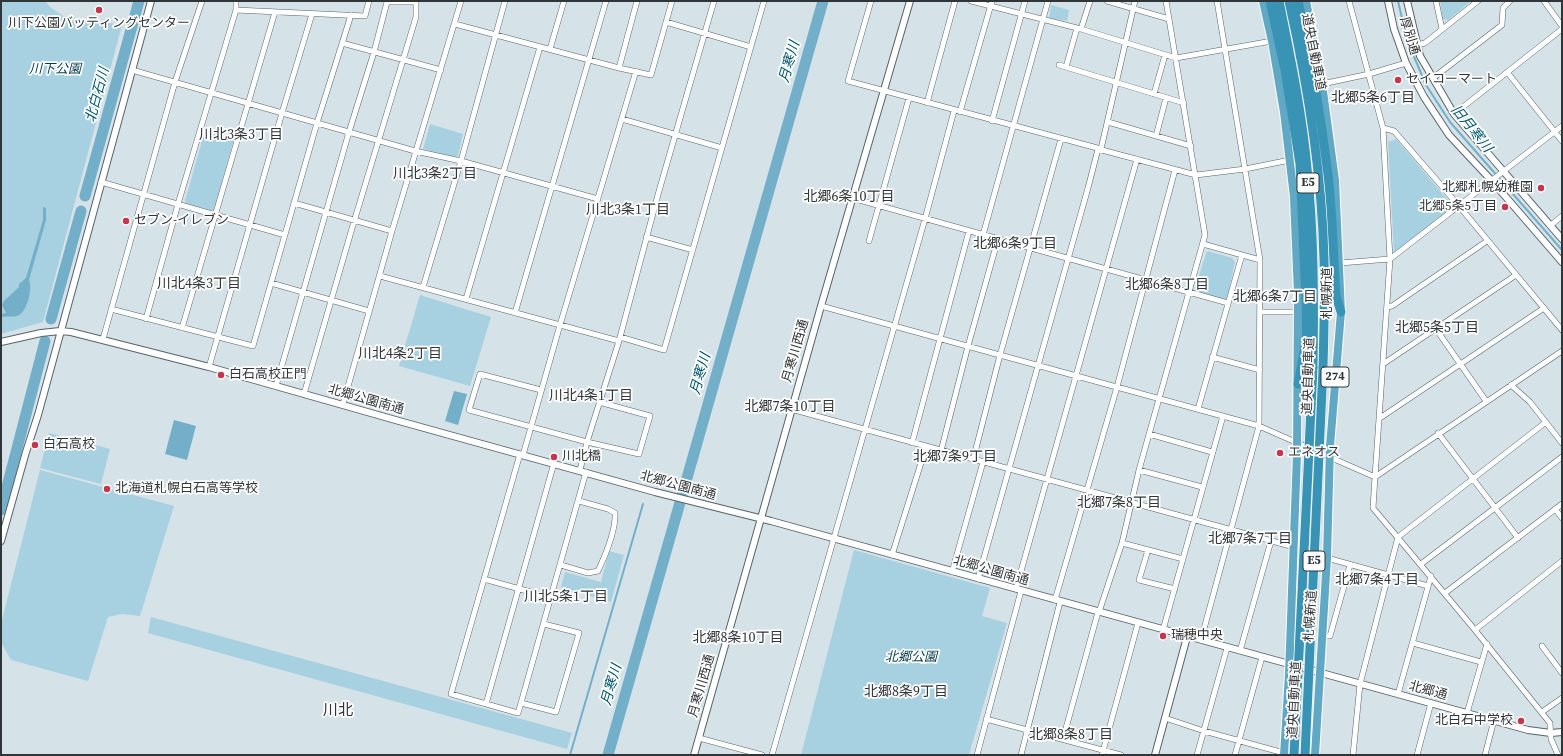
<!DOCTYPE html>
<meta charset="utf-8">
<style>
body{margin:0}
#map{position:relative;width:1563px;height:756px;overflow:hidden;background:#d5e3e9;font-family:"Source Serif 4",serif}
canvas{display:block}
.frame{position:absolute;inset:0;border:2px solid #303537;pointer-events:none}
</style>
<div id="map">
<canvas width="1563" height="756"></canvas>
<div class="frame"></div>
</div>
<script>
const context = document.querySelector('canvas').getContext('2d');
context.lineJoin = 'round';
function fill(path, color) {
  context.fillStyle = color;
  context.fill(path, 'evenodd');
}
function strokePath(path, color, width, dash) {
  context.strokeStyle = color;
  context.lineWidth = width;
  context.lineCap = dash ? 'butt' : 'round';
  context.setLineDash(dash || []);
  context.stroke(path);
}
function drawText(font, color, halo, rows, align = 'center') {
  context.font = font + ' "Source Serif 4","Noto Sans JP",serif';
  context.lineWidth = 3.5;
  context.setLineDash([]);
  context.textBaseline = 'middle';
  context.strokeStyle = halo;
  context.fillStyle = color;
  for (const [text, x, y, turn = 0] of rows) {
    context.save();
    context.translate(x, y);
    context.rotate((+turn || 0) * Math.PI / 180);
    context.textAlign = isNaN(turn) ? turn : align;
    if (halo) context.strokeText(text, 0, 0);
    context.fillText(text, 0, 0);
    context.restore();
  }
}
fill(new Path2D(`
 M1 1H45L50 7 63 16 122 25 43 322 1 334Z
 M1440 1H1471L1448 20 1443 19Z
 M1051 5 1069 10 1067 21 1049 18Z
 M430 124 463 134 458 156 453 157 423 149Z
 M205 130 234 139 214 210H211L186 204 185 201Z
 M1396 139 1453 206 1452 209 1394 253 1388 142Z
 M1208 251 1232 258 1235 262 1227 299 1224 300 1194 292 1206 253Z
 M420 295 491 317 470 386 399 366Z
 M49 433 110 449 101 484 40 468Z
 M40 470 174 506 140 616 122 614 108 617 88 681 11 660 1 642V624Z
 M854 550 990 588 982 616 1007 623 969 755H801Z
 M609 551 624 555 611 602 561 587 565 572 601 582Z
 M151 617 572 733 567 749 148 633Z`), '#a7d0e1');
fill(new Path2D(`
 M43 207 46 208V220L29 280C33 288 27 313 17 316 14 317 5 316 1 317V314L6 313 2 305 4 301 19 287V284L26 278 43 220Z
 M454 391 467 394 458 425 445 421Z
 M174 420 196 426 187 460 165 454Z`), '#73afc9');
strokePath(new Path2D(`
 M1398 1 1407 40 1426 85 1450 122 1562 250
 M570 755 643 504`), '#73afc9', 2);
strokePath(new Path2D(`
 M85 196 139 1
 M51 319 81 211
 M1 510 45 341
 M608 755 823 1`), '#73afc9', 11);
const minor = new Path2D(`
 M871 1 848 81 1101 149 1135 1
 M971 1 1081 29 1176 58 1272 41
 M1107 1 1169 19
 M1349 1 1383 128 1390 259 1375 477
 M1436 1 1442 29
 M1544 1 1562 26
 M236 10 365 16 369 1
 M666 22 751 47
 M455 24 619 68 651 75 672 1
 M1081 29 1090 1
 M342 43 441 70
 M1417 45 1425 43 1478 1
 M550 49 564 1
 M1059 65 1184 103
 M1066 67 1077 28
 M619 68 637 1
 M132 70 415 151 461 161 598 199
 M1507 72 1562 141
 M1433 78 1502 25 1503 8 1510 1
 M1322 84 1369 74 1406 63
 M1154 94 1165 55
 M927 103 955 1
 M960 112 992 1
 M1454 114 1562 29
 M622 119 722 148
 M992 121 1025 1
 M1108 122 1191 146
 M1383 128 1394 131 1459 206 1562 330
 M1156 136 1166 98
 M101 182 285 235
 M852 198 1228 303
 M294 203 392 231
 M1550 226 1562 216
 M983 235 1048 1
 M646 237 693 250
 M869 241 909 98
 M1203 244 1260 260
 M1340 263 1390 259 1562 126
 M380 276 619 341
 M271 283 369 311
 M423 287 461 161 505 1
 M466 299 540 47
 M821 306 1259 426 1375 477 1373 508 1475 630 1550 723 1551 739 1558 755
 M1387 307 1392 306 1487 241
 M111 309 253 346 317 123 351 15
 M1261 312H1299
 M515 313 606 1
 M146 319 178 204 236 10V1
 M182 328 275 12
 M1436 329 1486 401
 M620 337 664 350 764 1
 M103 339 175 82 202 1
 M1212 357 1260 370
 M1383 364 1516 275
 M209 367 282 113 312 14
 M1511 385 1530 402 1562 443
 M276 386 349 132 374 52 387 2H416
 M541 390 480 374 469 410 587 442 639 454 650 416 599 402
 M304 394 353 225 416 17V1
 M343 404 392 231 461 1
 M791 409 1294 547
 M1198 409 1242 255
 M1380 418 1544 308
 M1438 433 1518 538
 M1149 434 1212 452
 M912 443 969 231
 M941 451 968 346 998 239
 M520 454 451 694 518 713 521 703 556 712 579 633 544 624
 M523 455 560 325 636 71
 M973 460 1000 355 1061 139
 M580 470 587 442 619 341 659 191 714 1
 M1139 470 1202 487
 M1375 477 1562 351
 M1555 509 1562 518
 M1122 543 1183 559
 M1148 550 1139 580 1175 589
 M892 555 926 447
 M1327 558 1428 586
 M1421 564 1562 457
 M561 565 588 573 598 571C605 556 616 529 615 513L608 509 579 501
 M952 572 983 462
 M484 579 552 598
 M978 579 1088 188 1098 149 1196 175 1245 169 1290 160
 M1016 589 1137 159
 M1445 593 1562 504
 M1055 600 1117 387 1175 170
 M1099 612 1122 543 1139 470 1205 235 1166 1
 M1163 630 1223 416
 M1475 630 1562 561
 M1321 636H1330L1350 565
 M1201 640 1259 426 1260 260 1217 1
 M1413 643 1481 662
 M1542 646 1562 673
 M1240 651 1271 541
 M1398 694 1431 576
 M521 703 586 472
 M486 704 554 463
 M1542 712 1562 698
 M1467 713 1487 644
 M1165 718 1204 731 1284 753
 M986 719 1121 755
 M699 738 762 755
 M1063 739 1098 612
 M772 755 925 219 954 111
 M977 755 1021 591
 M1021 755 1060 602
 M1102 755 1138 623
 M1197 755 1227 648
 M1235 755 1262 657
 M1353 755 1360 684 1398 537 1546 422
 M1417 755 1431 703
 M1485 755 1494 720`);
const tertiary = new Path2D(`
 M1388 1 1394 29 1406 63 1424 97 1449 135 1492 181 1562 262
 M1407 1 1420 56 1454 114 1562 239
 M1 342 41 333 60 331 71 332 209 367 399 421 655 492 771 521 1528 730 1551 733 1562 732
 M1 541 26 452 38 415 151 1
 M694 755 821 306 910 1
 M1155 755 1187 637`);
const trunk = new Path2D(`
 M1263 1 1272 41 1284 112 1294 197 1298 294 1297 454 1289 674 1284 755
 M1306 1 1322 84 1335 180 1341 312 1330 446 1327 558 1315 755`);
const motorway = new Path2D(`
 M1270 1 1285 70 1300 164 1306 302V342L1298 384
 M1279 1C1290 56 1302 112 1307 168 1314 234 1314 301 1313 368
 M1289 1C1308 86 1322 172 1324 259 1325 295 1324 331 1323 368
 M1298 1C1311 58 1321 117 1328 175 1333 215 1333 256 1336 296L1341 312`);
strokePath(minor, '#576368', 6);
strokePath(tertiary, '#576368', 8);
strokePath(trunk, '#fff', 10);
strokePath(motorway, '#fff', 10);
strokePath(minor, '#fff', 5);
strokePath(tertiary, '#fff', 6);
strokePath(trunk, '#60a8c3', 8);
strokePath(motorway, '#3893b4', 9);
const motorwayBridge = new Path2D(`
 M1294 755 1313 368
 M1305 755 1323 368`);
strokePath(motorwayBridge, '#fff', 10, []);
strokePath(motorwayBridge, '#3893b4', 9);
for (const [x, y, r, color] of [
 [99,10,4,"#c5354c"],
 [1398,80,4,"#c5354c"],
 [1541,188,4,"#c5354c"],
 [1505,207,4,"#c5354c"],
 [126,221,4,"#c5354c"],
 [221,375,4,"#c5354c"],
 [35,445,4,"#c5354c"],
 [1280,453,4,"#c5354c"],
 [554,457,4,"#c5354c"],
 [107,489,4,"#c5354c"],
 [1163,636,4,"#c5354c"],
 [1521,721,4,"#c5354c"]
]) {
  const dot = new Path2D();
  dot.arc(x, y, r, 0, 2 * Math.PI);
  context.fillStyle = color;
  context.fill(dot);
  strokePath(dot, '#fff', 1.5);
}
for (const [x, y, w] of [
 [1308,183,22],
 [1335,377,28],
 [1314,561,22]
]) {
  const box = new Path2D();
  box.roundRect(x - w / 2, y - 10, w, 20, 3);
  context.fillStyle = '#fff';
  context.fill(box);
  strokePath(box, '#303537', 1);
}
drawText('bold 12px', '#303537', null, [
 ["E5",1308,183],
 ["274",1335,377],
 ["E5",1314,561]
]);
drawText('13px', '#303537', '#fff', [
 ["川下公園バッティングセンター",99,24,"center"],
 ["セイコーマート",1406,80],
 ["北郷札幌幼稚園",1533,188,"right"],
 ["北郷5条5丁目",1497,207,"right"],
 ["セブン-イレブン",134,221],
 ["白石高校正門",229,375],
 ["白石高校",43,445],
 ["エネオス",1288,453],
 ["川北橋",562,457],
 ["北海道札幌白石高等学校",115,489],
 ["瑞穂中央",1171,636],
 ["北白石中学校",1513,721,"right"]
], 'left');
drawText('13px', '#303537', '#fff', [
 ["厚別通",1409,36,73],
 ["道央自動車道",1313,52,79],
 ["札幌新道",1328,293,-90],
 ["月寒川西通",796,351,-74],
 ["道央自動車道",1309,376,-88],
 ["北郷公園南通",366,400,16],
 ["北郷公園南通",678,486,15],
 ["北郷公園南通",991,571,16],
 ["札幌新道",1311,616,-86],
 ["月寒川西通",702,686,-74],
 ["北郷通",1428,691,15],
 ["道央自動車道",1295,700,-87]
]);
drawText('italic 13px', '#00394b', '#fff', [
 ["川下公園",55,70],
 ["北郷公園",911,658]
]);
drawText('italic 14px', '#005771', '#fff', [
 ["月寒川",790,62,-74],
 ["北白石川",98,95,-75],
 ["旧月寒川",1471,129,51],
 ["月寒川",701,374,-74],
 ["月寒川",612,685,-74]
]);
drawText('14px', '#303537', '#fff', [
 ["北郷5条6丁目",1373,98],
 ["川北3条3丁目",241,135],
 ["川北3条2丁目",435,174],
 ["北郷6条10丁目",849,197],
 ["川北3条1丁目",628,210],
 ["北郷6条9丁目",1015,244],
 ["川北4条3丁目",199,284],
 ["北郷6条8丁目",1167,285],
 ["北郷6条7丁目",1275,297],
 ["北郷5条5丁目",1437,328],
 ["川北4条2丁目",400,354],
 ["川北4条1丁目",591,396],
 ["北郷7条10丁目",790,407],
 ["北郷7条9丁目",955,457],
 ["北郷7条8丁目",1119,503],
 ["北郷7条7丁目",1250,539],
 ["北郷7条4丁目",1377,580],
 ["川北5条1丁目",566,597],
 ["北郷8条10丁目",738,638],
 ["北郷8条9丁目",906,692],
 ["北郷8条8丁目",1071,735]
]);
drawText('15px', '#303537', '#fff', [
 ["川北",338,711]
]);
</script>
